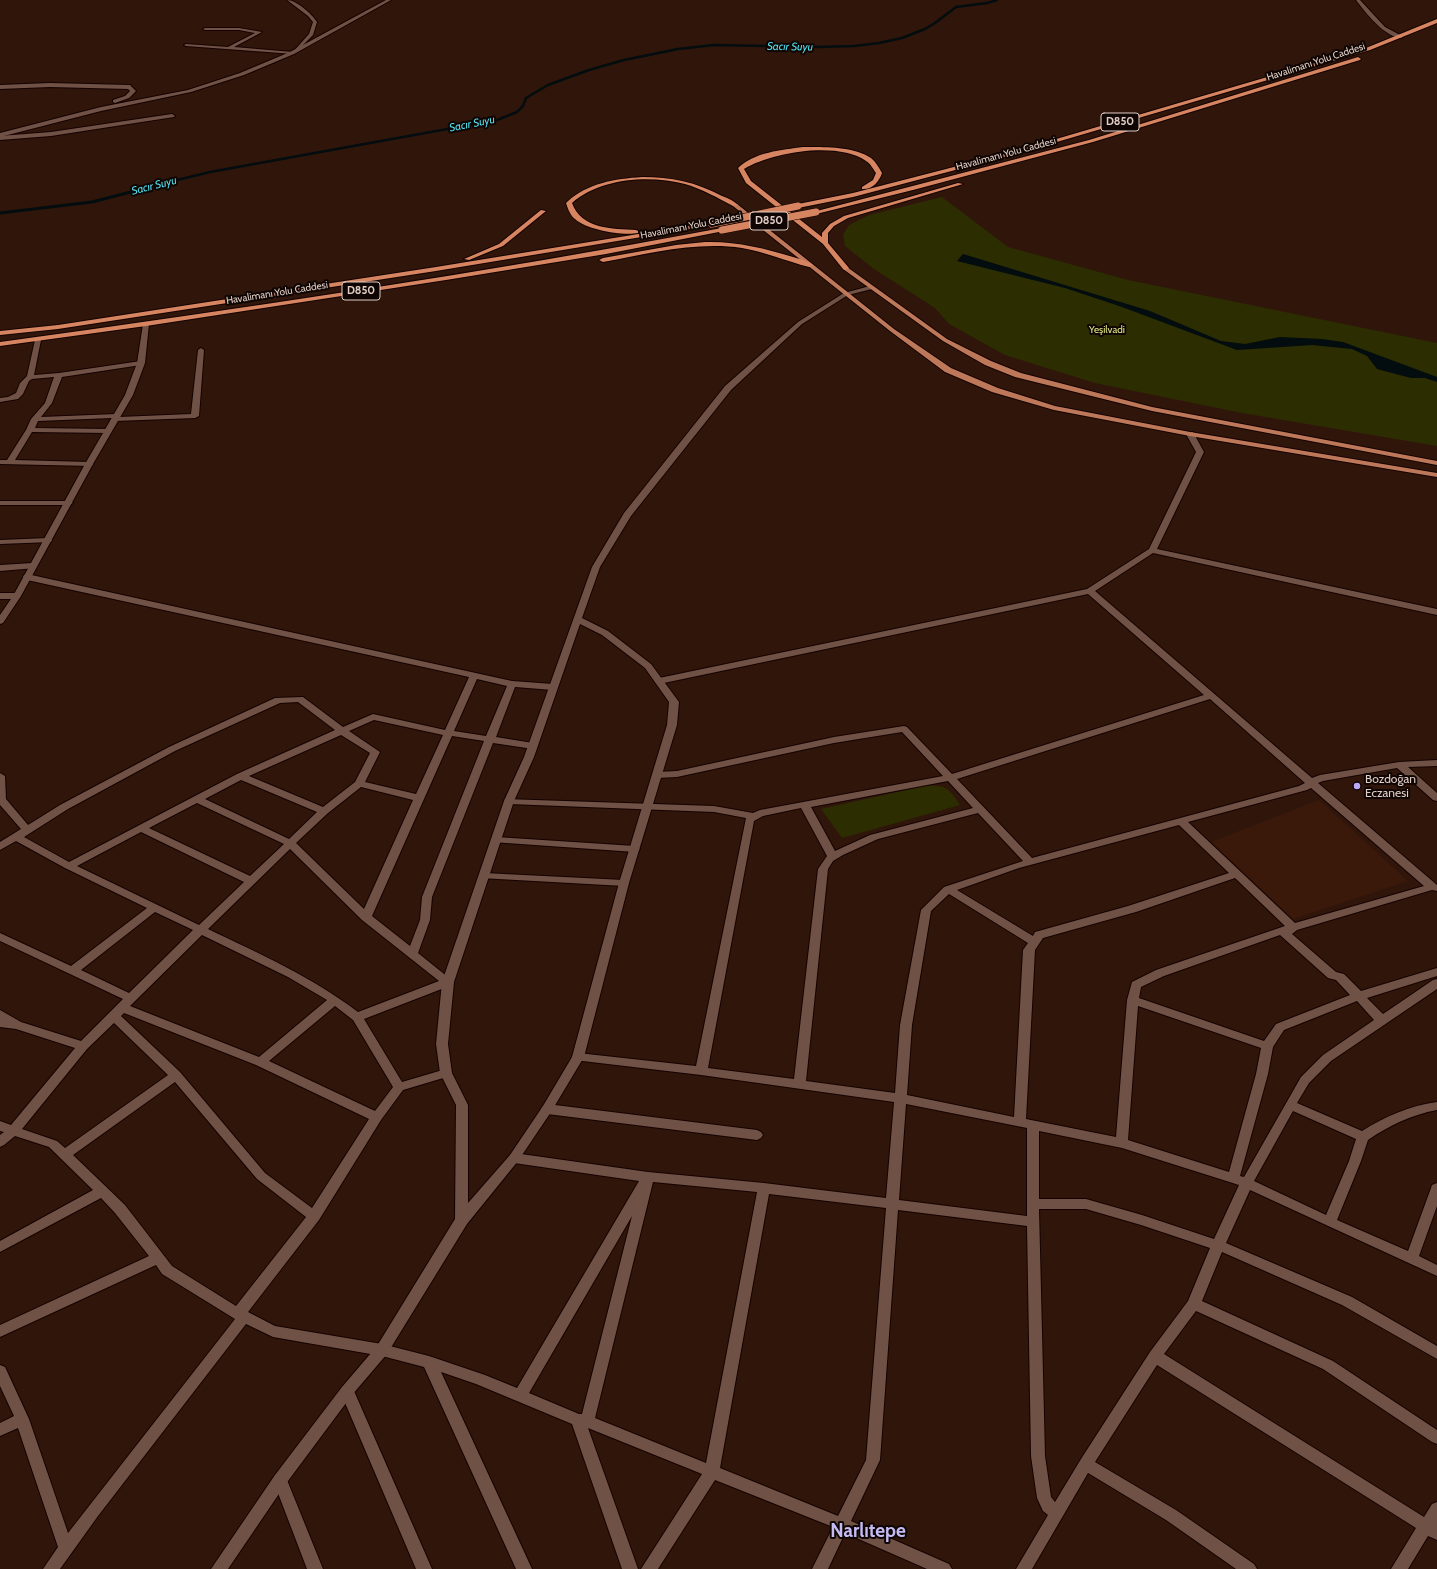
<!DOCTYPE html>
<meta charset="utf-8">
<style>
body{margin:0}
canvas{display:block;background:#2f150a}
</style>
<canvas width="1437" height="1569"></canvas>
<script>
const context = document.querySelector('canvas').getContext('2d');
context.lineJoin = 'round';
function fill(path, color) {
  context.fillStyle = color;
  context.fill(path, 'evenodd');
}
function strokePath(path, color, width, dash) {
  context.strokeStyle = color;
  context.lineWidth = width;
  context.lineCap = dash ? 'butt' : 'round';
  context.setLineDash(dash || []);
  context.stroke(path);
}
function drawText(font, color, halo, rows, align = 'center') {
  context.font = font + ' Cabin,sans-serif';
  context.lineWidth = 4;
  context.setLineDash([]);
  context.textBaseline = 'middle';
  context.strokeStyle = halo;
  context.fillStyle = color;
  for (const [text, x, y, turn = 0] of rows) {
    context.save();
    context.translate(x, y);
    context.rotate((+turn || 0) * Math.PI / 180);
    context.textAlign = isNaN(turn) ? turn : align;
    if (halo) context.strokeText(text, 0, 0);
    context.fillText(text, 0, 0);
    context.restore();
  }
}
fill(new Path2D(`
 M1319 800 1408 881 1293 919 1211 842Z`), '#3a190b');
fill(new Path2D(`
 M942 197 1008 247 1128 280 1437 343V446L1242 413 1095 383 1005 355 949 324 935 308 874 269 845 246 843 235 849 225 869 215Z
 M924 786C946 785 948 787 960 805L842 838 821 809Z`), '#2c2d01');
fill(new Path2D(`
 M963 254 1150 311 1221 341 1245 344 1280 337 1322 339 1343 342 1437 377V382L1425 378H1411L1377 369 1367 356 1352 349 1312 345 1237 350 1122 307 1065 288 957 261Z`), '#030c0e');
strokePath(new Path2D(`
 M169 182 210 172 497 120 517 112 523 106 526 98 548 85 589 70 624 60 678 49 714 45 819 47 854 46 879 43 902 38 925 29 935 23 956 7 987 3 997 0`), '#030c0e', 2.5);
strokePath(new Path2D(`
 M0 213 92 202 173 181`), '#030c0e', 3);
const minor = new Path2D(`
 M287 0C296 0 312 14 317 22L313 35 294 54 186 46 184 45 186 44 228 47 255 33 239 30H205L203 29 205 28H239L262 32 234 47 293 52 309 34 313 22 308 16Z
 M1356 0H1360L1385 27 1402 36V38C1385 38 1365 12 1356 0Z
 M172 114 175 116 174 117 51 136 0 140V136L51 132Z
 M38 338 41 340 34 375 59 373 141 361 145 363 141 365 62 377 52 403 41 417 116 414H119V417L191 414 198 350 201 348 204 350 199 416 195 418 115 421H112V418L38 421 35 428 108 429 112 431 108 433 32 432 15 460 89 462 93 464 92 466 0 464V460H7L26 430 31 419 45 403 54 377 32 379 29 381 23 394 18 399 0 402V398L8 397 16 393 20 383 27 376 35 340Z
 M1187 432H1193L1204 452 1157 549 1437 609V615L1153 553 1095 591 1312 778 1320 775 1399 762 1437 760V766L1408 767 1437 793V801L1433 800 1397 768 1323 781 1318 783 1437 885V891L1432 890 1297 930 1292 934 1336 972 1344 974 1361 991 1437 968V976L1367 998 1383 1014 1433 980 1437 979V989L1331 1061 1309 1083 1297 1103 1362 1131C1386 1116 1409 1106 1437 1102V1110C1411 1115 1390 1125 1368 1140L1361 1161 1337 1220 1408 1251 1431 1188 1432 1185 1437 1183V1206L1419 1256 1437 1265V1276L1250 1190 1226 1243 1352 1297 1437 1346V1359L1342 1305 1222 1252 1202 1301 1333 1361 1437 1430V1444L1432 1442 1323 1369 1196 1311 1164 1354 1424 1517 1432 1504 1437 1502V1540L1428 1536 1408 1569H1391L1416 1528 1157 1365 1095 1462 1176 1510 1254 1564 1257 1569H1236L1166 1520 1088 1473 1032 1569H1016L1048 1515 1043 1511 1037 1498 1031 1456 1027 1226 898 1210 880 1460 851 1521 949 1564 952 1569H927L845 1533 828 1569H812L833 1527 715 1480 658 1569H641L702 1474 588 1428 638 1569H622L572 1424 476 1384 441 1372 532 1569H516L424 1367 382 1356 273 1337 246 1324 98 1516 60 1569H43L58 1547 18 1428 0 1436V1423L14 1416 0 1386V1365L5 1367 29 1419 68 1533 235 1319 162 1274 156 1265 0 1337V1325L149 1256 115 1213 101 1198 0 1252V1241L93 1190 49 1147 15 1136 4 1145 0 1147V1135L4 1132 0 1131V1121L11 1125 75 1048 16 1029 0 1027V1010L21 1022 81 1041 123 999 0 941V933L71 966 147 908 65 868 16 841 0 850V842L21 829 0 805V773L5 776 6 799 28 825 60 805 169 747 275 698 303 697 343 727 373 714 445 730 469 677 27 580 24 579 23 577 24 575 27 574 512 681 553 684 558 687 553 690 515 687 496 737 533 743 538 746 533 749 493 743 432 897 430 920 418 953 454 982 452 985 364 1019 402 1082 446 1069 450 1070 452 1073 450 1076 403 1090 381 1120 319 1220 248 1312 275 1326 382 1344 429 1356 485 1375 517 1388 639 1181 514 1163 510 1161 508 1158 510 1155 514 1153 648 1172 764 1183 886 1198 894 1102 701 1075 574 1060 572 1057 574 1054 578 1053 696 1066 746 818 714 812 509 804 504 801 505 799 714 806 753 813 760 810 943 776 902 732 834 743 677 777 657 778 652 775 657 772 677 771 834 737 904 726 907 727 952 774 1204 695 1088 594 659 684 654 681 659 678 1087 589 1149 549 1196 452 1186 434ZM477 679 507 686 486 736 454 731ZM1210 699 1305 783 1299 786 1032 858 957 779ZM298 702 335 730 237 774 69 862 24 837 68 809 175 751 280 703ZM374 720 443 735 416 794 365 782 380 752 349 731ZM341 735 370 753 355 782 323 807 249 776ZM452 736 484 741 422 897 420 920 410 946 372 916ZM241 780 317 812 289 839 205 799ZM948 781 973 808 870 835 835 851 811 807ZM361 787 413 800 364 909 296 843 328 813ZM1311 788 1424 886 1295 923 1188 822 1307 790ZM197 803 284 844 250 876 149 828ZM801 808 827 856 818 869 794 1079 708 1068 754 821 763 816ZM978 813 1023 861 944 887 921 910 900 1025 895 1093 806 1081 828 869 833 861 843 855 878 839ZM1179 825 1229 873 1128 906 1035 932 1033 936 957 890 1019 868ZM141 832 244 882 199 925 77 866ZM290 849 362 920 439 981 358 1012C312 977 260 954 208 929ZM1235 878 1285 926 1156 970 1132 982 1127 1000 1116 1137 1026 1119 1035 950 1043 938 1136 912ZM949 894 1028 943 1023 950 1014 1117 907 1095 912 1025 931 911ZM155 912 193 930 129 993 81 970ZM202 935 288 977 327 1000 259 1057 130 1006ZM1280 935 1328 978 1336 980 1350 995 1276 1024 1264 1041 1139 998 1141 987 1164 976ZM1357 1001 1374 1020 1323 1055 1301 1077 1244 1177 1240 1176 1268 1074 1273 1047 1284 1030ZM335 1006 353 1020 393 1087 375 1111 269 1061ZM1138 1006 1261 1048 1256 1074 1229 1172 1128 1140ZM124 1013 256 1065 369 1119 312 1208 265 1173 180 1072 121 1016ZM114 1023 168 1075 65 1148 57 1141 22 1129 87 1049ZM175 1082 257 1179 306 1217 236 1306 172 1266 125 1205 73 1155ZM906 1104 1027 1128V1216L899 1200ZM1293 1111 1356 1139 1349 1161 1326 1215 1254 1181ZM1039 1131 1122 1148 1239 1185 1214 1239 1142 1215 1086 1199H1039ZM653 1182 757 1192 706 1463 595 1418ZM769 1194 886 1208 866 1460 838 1516 720 1468ZM1039 1209H1086L1141 1225 1210 1248 1188 1301 1150 1352 1081 1459 1055 1502 1051 1497 1045 1456ZM632 1216 582 1414H579L529 1393Z
 M0 501H69L73 503 69 505H0Z
 M48 538H51L52 540 51 542 0 544V540Z
 M33 563 37 566 36 568 0 571V565Z
 M0 593H17L21 596 17 599H0Z
 M496 837 635 846 640 849 635 852 492 842 491 840Z
 M484 873 624 880 629 883 624 886 480 878 479 876 480 874Z
 M547 1104 757 1130 761 1132 763 1135 761 1138 757 1140 547 1114 543 1112 541 1109 543 1106Z
 M347 1385 352 1387 354 1391 432 1569H416L340 1391 342 1387Z
 M280 1473 285 1475 287 1480 323 1569H307L273 1480 275 1475Z`);
const tertiary = new Path2D(`
 M386 0H391L294 54 244 75 191 92 101 111 0 137V133L101 107 188 90 240 73 290 52Z
 M50 83 130 85 136 91 129 98 115 103 113 102V100L125 96 130 91 128 89 50 87 0 89V85Z
 M870 286 872 287V289L848 295 802 324 731 390 631 516 600 567 582 618 608 631 651 664 679 702 677 725 629 883 584 1057 551 1112 518 1161 467 1224 387 1354 352 1395 285 1485 228 1569H211L275 1475 342 1387 377 1346 455 1219 456 1105 440 1073 436 1044 442 982 504 801 524 757 592 567 624 513 725 386 798 322 844 293ZM580 624 602 635 645 668 669 702 667 725 619 883 572 1057 543 1106 510 1155 468 1203V1105L452 1073 448 1044 454 982 514 801 534 757Z
 M146 322 149 324 145 363 133 395 93 464 21 596 3 623 0 624V615L13 596 85 464 125 395 137 363 143 324Z`);
const primary = new Path2D(`
 M733 204H737L894 329 951 368 998 388 1055 406 1190 432 1437 473V477L1190 436 1054 410 992 392 945 372 890 331 733 206Z
 M843 267H847L947 339 991 361 1021 373 1152 407 1437 461V465L1152 411 1015 377 985 365 943 341 843 269Z`);
const trunk = new Path2D(`
 M1437 19V23L1370 50 1016 154 853 197 798 208 795 206 798 204 853 193 1012 152 1366 48Z
 M1358 57 1361 59 1360 60 1093 142 913 190 816 214 813 212 1089 140Z
 M803 147C824 147 853 146 871 158 876 162 879 168 882 173 879 182 872 190 862 189V187L873 180 876 173C873 169 871 164 866 161 838 141 772 152 744 169L751 181 822 237V233L830 224 844 216 958 183 963 184 848 218 834 226 828 233V243L849 268 845 270 843 269 823 244 746 183 738 168C754 152 782 150 803 147Z
 M642 177C671 177 696 182 722 196 728 198 734 201 738 205L733 206C718 198 702 189 685 184 649 175 601 178 572 203 581 229 613 229 636 230L638 231V233C623 236 587 230 575 219 570 215 568 209 566 203L567 202C588 183 614 179 642 177Z
 M541 210 546 211 503 246 469 260 464 259 499 244Z
 M712 222 714 223V225L436 271 58 329 0 335V331L58 325 436 267Z
 M722 228 725 230 724 231 606 254 446 280 146 326 0 346V342C241 309 483 273 722 228Z
 M705 242C735 241 764 248 793 257 799 259 808 261 813 265L809 267C786 261 765 252 742 248 696 241 648 254 603 262L599 260 603 258 676 245Z`);
strokePath(minor, '#150200', 2);
strokePath(tertiary, '#150200', 2);
strokePath(primary, '#150200', 2);
strokePath(trunk, '#150200', 2);
fill(minor, '#705145');
fill(tertiary, '#705145');
fill(primary, '#bd785a');
fill(trunk, '#d78561');
const trunkBridge = new Path2D(`
 M712 224 798 206
 M722 230 816 212`);
strokePath(trunkBridge, '#150200', 8, []);
strokePath(trunkBridge, '#d78561', 7);
for (const [x, y, r, color] of [
 [1357,786,4,"#b9abf7"]
]) {
  const dot = new Path2D();
  dot.arc(x, y, r, 0, 2 * Math.PI);
  context.fillStyle = color;
  context.fill(dot);
  strokePath(dot, '#0f0502', 1.5);
}
drawText('10px', '#e1cec7', '#0f0502', [
 ["Havalimanı Yolu Caddesi",1316,62,-18],
 ["Havalimanı Yolu Caddesi",1006,154,-15],
 ["Havalimanı Yolu Caddesi",691,226,-11],
 ["Havalimanı Yolu Caddesi",277,293,-9]
]);
drawText('10px', '#e1e685', '#0f0502', [
 ["Yeşilvadi",1107,330]
]);
drawText('italic 11px', '#52dfef', '#0f0502', [
 ["Sacır Suyu",790,47,1],
 ["Sacır Suyu",472,124,-11],
 ["Sacır Suyu",154,186,-14]
]);
for (const [x, y, w] of [
 [1120,122,38],
 [769,221,38],
 [361,291,38]
]) {
  const box = new Path2D();
  box.roundRect(x - w / 2, y - 9, w, 18, 3);
  context.fillStyle = '#0f0502';
  context.fill(box);
  strokePath(box, '#e1cec7', 1);
}
drawText('bold 11px', '#e1cec7', null, [
 ["D850",1120,122],
 ["D850",769,221],
 ["D850",361,291]
]);
drawText('12px', '#e1cec7', '#0f0502', [
 ["Bozdoğan",1365,779],
 ["Eczanesi",1365,793]
], 'left');
drawText('bold 19px', '#c4bbf4', '#0f0502', [
 ["Narlıtepe",868,1531]
]);
</script>
